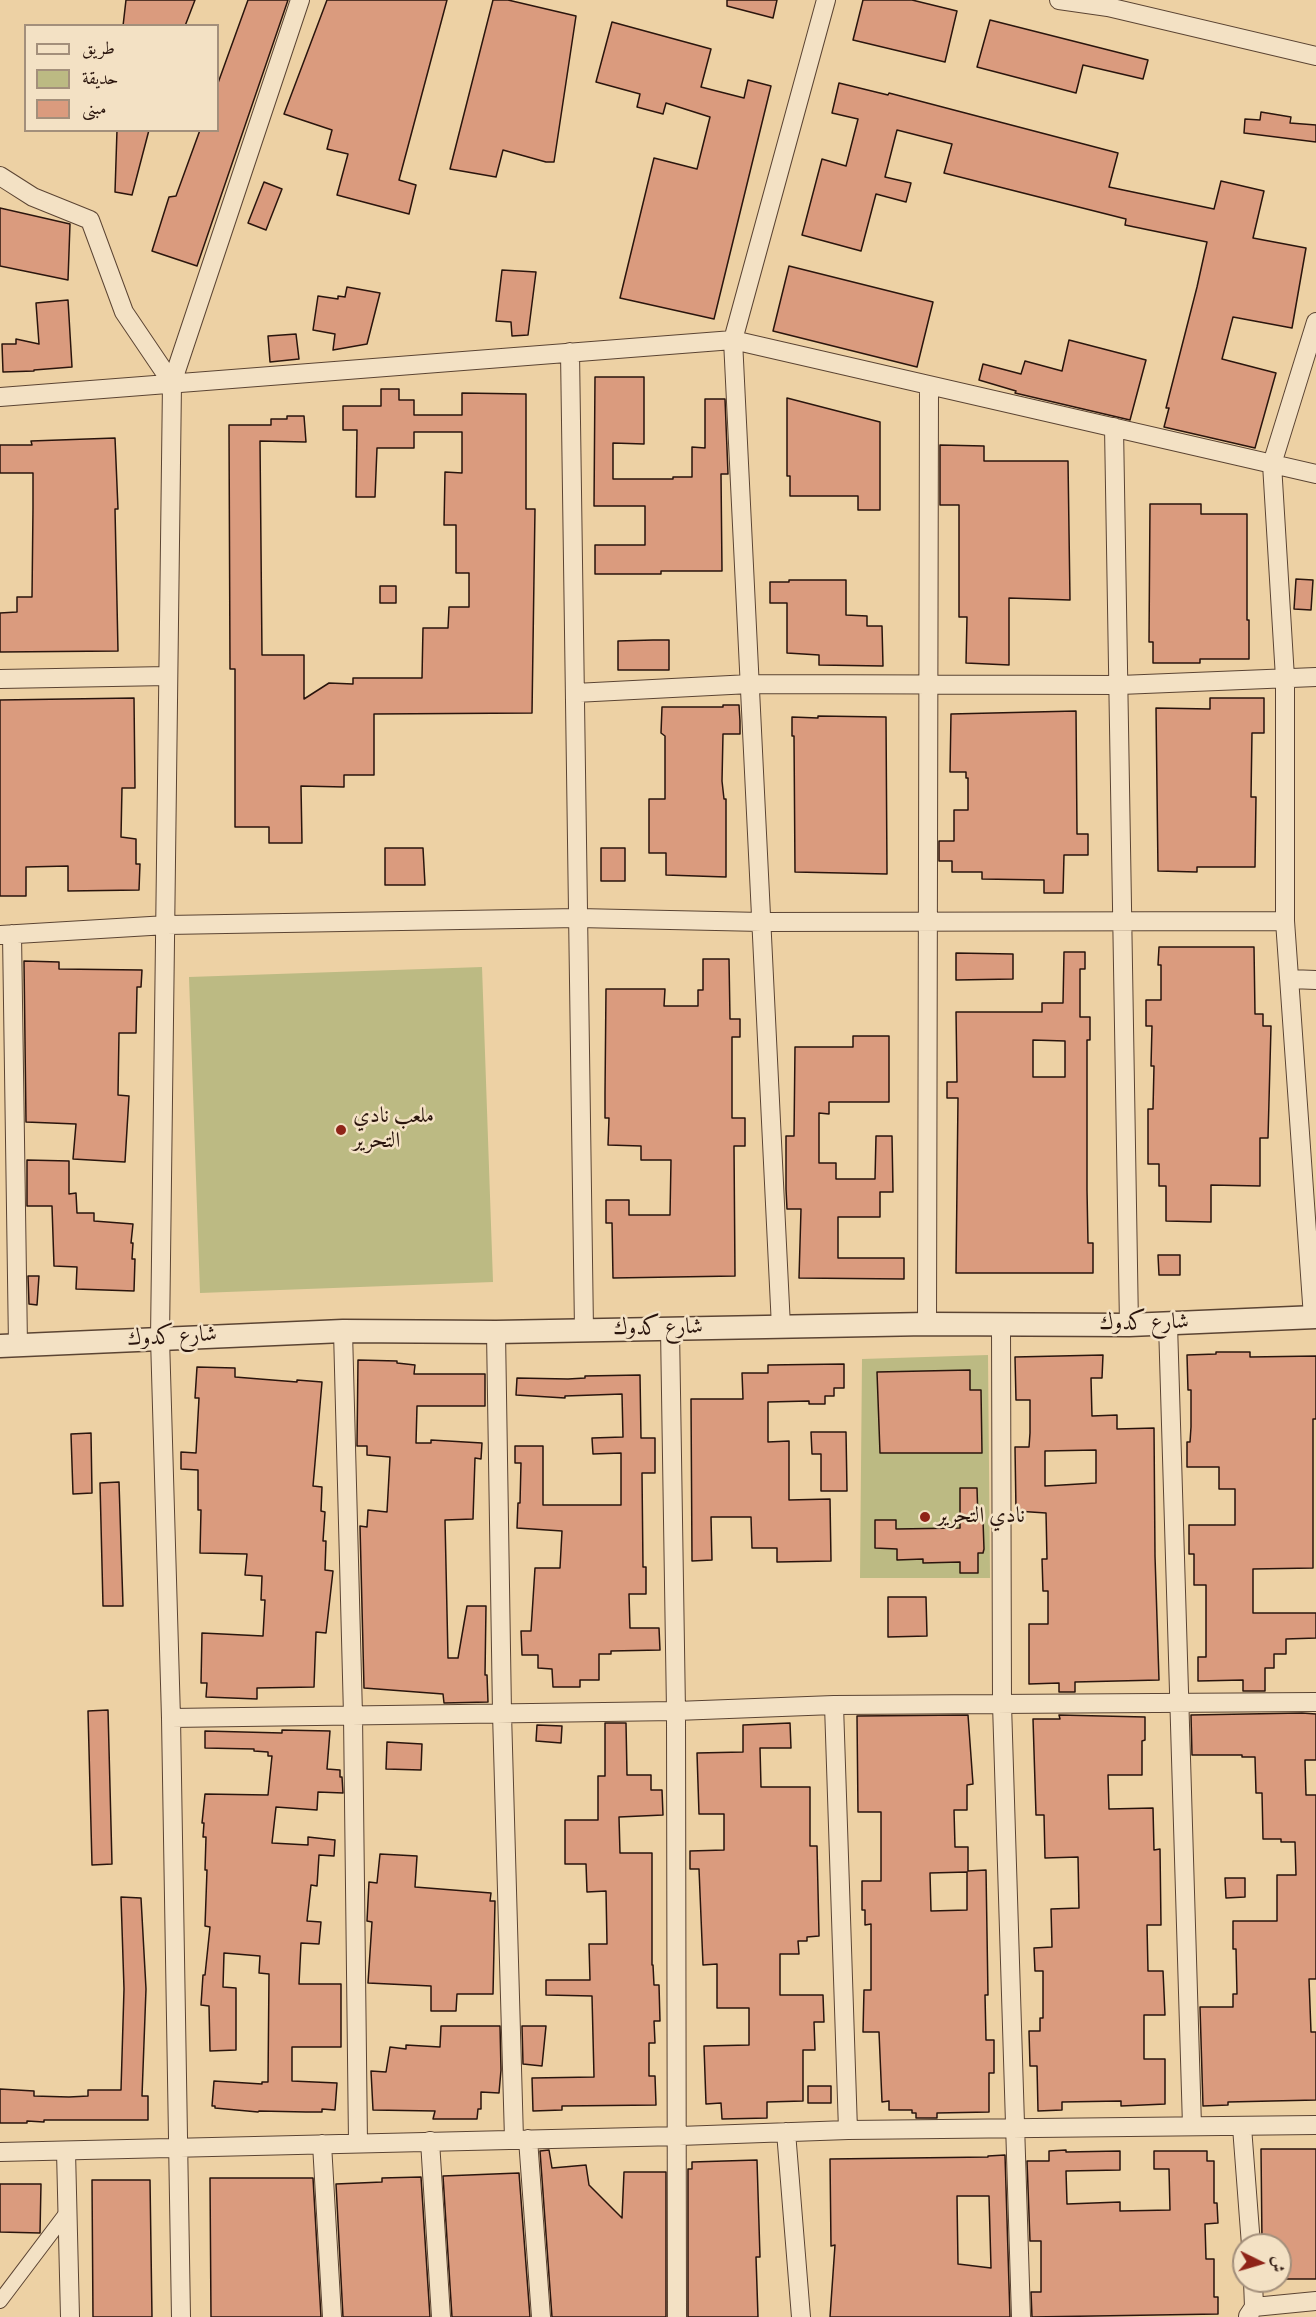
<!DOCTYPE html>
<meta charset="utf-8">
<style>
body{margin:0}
#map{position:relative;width:1316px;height:2317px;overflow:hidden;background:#edd1a4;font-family:"IM FELL DW Pica",Amiri,serif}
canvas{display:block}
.legend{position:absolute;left:24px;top:24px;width:195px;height:108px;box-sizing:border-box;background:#f3e1c4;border:2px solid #a38f7b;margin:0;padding:8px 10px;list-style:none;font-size:18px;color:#2a150d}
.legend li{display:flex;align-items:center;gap:12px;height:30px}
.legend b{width:30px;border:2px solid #a38f7b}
.north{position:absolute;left:1232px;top:2233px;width:60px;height:60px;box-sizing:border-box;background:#f3e1c4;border:2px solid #a38f7b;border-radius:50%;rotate:95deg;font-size:16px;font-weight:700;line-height:24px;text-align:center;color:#2a150d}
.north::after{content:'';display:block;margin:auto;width:21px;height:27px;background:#8f2418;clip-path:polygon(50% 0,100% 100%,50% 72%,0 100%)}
</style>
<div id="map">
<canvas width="1316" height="2317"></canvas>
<ul class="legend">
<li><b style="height:8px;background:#f3e1c4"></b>طريق</li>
<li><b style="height:16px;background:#bcba83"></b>حديقة</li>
<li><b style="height:16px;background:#da9b7e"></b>مبنى</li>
</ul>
<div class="north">ش</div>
</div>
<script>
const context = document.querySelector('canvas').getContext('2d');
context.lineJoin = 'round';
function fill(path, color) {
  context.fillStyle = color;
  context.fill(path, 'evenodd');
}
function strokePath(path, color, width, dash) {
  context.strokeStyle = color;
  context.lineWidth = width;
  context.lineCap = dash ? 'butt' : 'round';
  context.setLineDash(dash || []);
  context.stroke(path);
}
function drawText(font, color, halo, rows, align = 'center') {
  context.font = font + ' "IM FELL DW Pica",Amiri,serif';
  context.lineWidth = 5;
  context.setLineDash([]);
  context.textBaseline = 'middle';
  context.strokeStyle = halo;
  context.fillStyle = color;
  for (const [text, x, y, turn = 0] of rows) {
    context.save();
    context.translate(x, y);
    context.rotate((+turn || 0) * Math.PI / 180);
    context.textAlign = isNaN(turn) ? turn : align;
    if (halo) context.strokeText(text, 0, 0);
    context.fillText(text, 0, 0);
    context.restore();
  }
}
fill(new Path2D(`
 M482 967 493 1282 200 1293 189 977Z
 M988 1355 990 1578H860L862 1359Z`), '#bcba83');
const building = new Path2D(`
 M126 0H195L185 26H123Z
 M248 0H288L197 266 152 251 169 197 176 196 200 130H218V83Z
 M327 0H447L399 180 416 185 409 214 337 195 348 154 327 149 332 130 284 114Z
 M493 0H508L576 16 554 162H546L503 150 496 177 450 169Z
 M727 0H777L773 18 727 6Z
 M863 0H912L957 11 945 62 853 40Z
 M990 20 1148 60 1143 79 1083 65 1076 93 977 67Z
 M612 22 711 49 701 87 744 98 748 80 771 86 714 319 620 298 654 158 697 169 710 117 666 103 663 114 637 107 640 94 596 82Z
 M839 83 888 95 889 93 1118 153 1109 187 1214 209 1221 181 1264 191 1253 238 1306 248 1292 328 1233 317 1222 359 1276 373 1255 448 1164 427 1169 408H1166L1197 287 1207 242 1125 225 1126 219 944 173 952 144 897 130 885 177 911 183 906 202 876 194 861 251 802 235 822 159 846 166 858 119 832 113Z
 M1261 112 1291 117 1290 123 1316 125V142L1244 133 1245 119 1260 120Z
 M117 130H149L132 195 115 192Z
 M264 182 282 189 266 230 248 223Z
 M0 208 70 224 68 280 0 266Z
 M789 266 933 302 917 367 773 331Z
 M502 270 536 272 528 335 512 336 511 322 496 321Z
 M347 287 380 293 367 344 333 350 335 334 313 330 318 296 338 299V296L345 297Z
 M68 300 72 367 34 370V371L3 372 2 344H16V339L39 344 36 303Z
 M296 334 299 359 270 362 268 336Z
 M1069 340 1146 360 1130 420 1015 393 1016 391 979 380 983 364 1021 374 1025 361 1062 371Z
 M595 377H644V444L613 443V479H673V477H692V447L705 448V399H725L728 474H721L722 571H661V574H595V545H645V506H594Z
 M381 389H399V400H414V415H462V393L526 394V509H535L532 713 374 714V775H344V787L301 786 302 843H269V827H235V669H230L229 425H271V419H287V416H304L306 442 260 441 262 655H304V699L329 683 353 684V678H422L423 628H448L449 607H469V573H456V525H444L445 472 462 473V432H414V448H377L375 497H356L357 430H343V406H381Z
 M787 398 880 422V510H858V496H790V476H787Z
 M115 438 118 509H115L118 651 0 652V613L17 612V597H32L33 508V473H0V445H32L31 441Z
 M940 445 984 446V461H1068L1070 600 1009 598V665L966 663 967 617H959V505H940Z
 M1150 504H1201V514H1247V620H1249V659H1200V663H1153V642H1149Z
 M1296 579 1313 580 1311 610 1294 609Z
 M789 580H846V615L867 616V626H882L883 666 819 665V655L787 653V603H770V582H789Z
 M380 586H396V603H380Z
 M653 640H669V670H618V641Z
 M134 698 135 788H122L121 837 136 839V864H140L139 890 68 891V866L26 867V896H0V700Z
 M1210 698H1264V733H1252L1251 797H1256L1255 867H1197V872L1158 871 1156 708 1210 709Z
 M723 705H739L740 721V734H723L722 781 724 799H726V877L666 875V853H649V799H665V736L661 733 662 707H723Z
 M1076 711 1077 834H1088V855H1064L1063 893H1044V880L982 879V872H952V861H939V841H954V810H968V778H966V772H950L951 714Z
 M818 716 886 717 887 874 795 872 794 736H792V717L818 718Z
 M385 848H423L425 885H385Z
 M601 848H625V881H601Z
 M1159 947H1254L1255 1014H1263V1026H1271L1268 1138H1260V1186L1211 1185V1222L1166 1221V1186H1159V1164H1148V1109H1153L1154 1066H1151L1152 1026H1146V1000H1161V965H1158Z
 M1064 952H1085V969H1080V1017H1090V1040H1087V1190L1088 1243H1093V1273H956L958 1098H947V1082H957L956 1012H1042V1003H1063ZM1033 1040 1065 1041V1077H1033Z
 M956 953 1013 954V979L956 980Z
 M703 959H729L730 1019H740V1037H732V1118H745V1146H734L735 1276 613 1278 612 1223H606V1200H629V1215H670L671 1160H641V1146L608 1145 609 1118H605V1093L606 989H665L664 1006H698V990H703Z
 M24 961 59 962V969L142 970 141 987H137L136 1033H119L118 1095 129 1096 125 1162 73 1159 76 1124 26 1122Z
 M853 1036H889V1102H829V1114L819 1113V1163H836V1179H875L876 1136H892L893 1192H880V1217H838V1258H904V1279L799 1278 801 1209H787L786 1189V1136H794L795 1047H853Z
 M27 1160 69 1161V1194L76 1193 77 1213H94V1221L133 1224 131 1243H133L132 1259H135L134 1291 76 1289 77 1267 54 1266 52 1206H27Z
 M1158 1255H1180V1275H1159Z
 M28 1276H39L37 1305 29 1304Z
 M1216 1352H1250V1357L1316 1356V1419H1313V1568L1253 1569V1613H1316V1638L1286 1639V1654H1274V1668H1265V1691H1243V1680L1198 1681V1657H1206V1585H1194V1554H1189V1525H1235V1489H1219V1467H1187V1442H1190L1191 1427V1390H1188L1187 1355 1216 1354Z
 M1103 1355 1102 1378H1091L1092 1416 1117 1415V1429L1154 1428 1155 1556 1159 1680 1075 1682V1692H1059V1683L1029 1684V1624H1048V1591H1043L1042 1559H1047L1046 1513 1016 1511 1015 1447H1029L1030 1433V1400H1016L1015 1357ZM1096 1450V1483L1045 1486V1451Z
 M358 1360 397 1361V1363L415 1365 414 1374H485V1406H417L416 1443H431V1440L482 1443 481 1459 475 1458 473 1519 445 1520 448 1658H458L467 1606H486L485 1675H487L488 1702 444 1703 443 1694 364 1688 360 1526 367 1527 368 1510 387 1512 390 1457 367 1455V1446H357Z
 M844 1364V1388H834V1396H825V1404H809V1401L768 1402V1442L789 1441V1500L830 1499 831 1561 777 1562V1548H752L751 1517H711L712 1560 692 1561 691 1399H743L742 1373H768V1365Z
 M197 1367 235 1368V1377L297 1382V1380L322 1382 313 1486 322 1487 321 1511 325 1512 323 1541H326L325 1570 333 1571 326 1633 316 1632 314 1687 257 1688V1699L206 1697 207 1683H201L202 1633 263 1636 265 1600H261L262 1576 245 1575 247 1554 200 1553 201 1510H198V1470L181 1469V1452L196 1453 199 1398H195Z
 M970 1370V1390H981L982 1453H880L877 1372Z
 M640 1375 641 1438H655V1473H642L643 1567H646V1594H629L630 1628H659L660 1650 611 1651V1654H599V1680H580V1687H553L552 1669 538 1668V1655H522L521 1631H531L535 1568H560L562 1531 517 1528 518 1503H520L521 1463H515V1446H543V1505H621V1453L593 1454 592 1438 623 1437 622 1394 565 1396V1398L516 1395 517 1378 568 1379 585 1378V1376Z
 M811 1432H846L847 1491H821V1454H812Z
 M91 1433 92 1493 73 1494 71 1434Z
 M119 1482 123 1606H103L100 1483Z
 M960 1488H977L978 1520H983L984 1549 983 1553H978V1573H960V1562L923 1563V1559L897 1560V1549L875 1548V1520H896V1529L960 1528Z
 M888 1597H926L927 1636 888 1637Z
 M108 1710 112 1864 92 1865 88 1711Z
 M1302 1713 1316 1714V1760H1305L1306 1795H1316V1979H1309L1311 2032H1316V2100L1228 2102V2105L1203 2106 1200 2007H1233V1994H1237L1236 1949H1233V1921H1277V1875H1296L1295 1842H1281V1839H1263L1262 1793H1256L1255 1757H1242V1755H1192L1191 1715Z
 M968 1715 973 1784 967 1785V1810H954L955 1847H968V1871L986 1870 988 1995H985L986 2040H994V2073H989V2112L937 2113V2118H916V2113H912V2110H889V2101L882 2102 879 2032H863L864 1990H871V1924L865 1925V1910H862V1881H881V1812H858L857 1716ZM967 1872V1910L931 1911 930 1873Z
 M1059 1715 1145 1717V1740L1142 1741V1775H1108L1109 1809 1153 1808 1154 1850 1160 1849 1161 1925H1147L1148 1971H1163L1165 2015H1144V2059H1165V2104L1121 2106V2101L1062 2102V2110L1038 2111 1037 2066H1030L1029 2031H1040V2018H1043V1971H1035L1034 1948 1052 1947 1051 1909 1079 1908 1078 1857 1045 1858 1044 1815H1036L1033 1719H1060Z
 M605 1723H626L627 1775H651V1790H662L663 1815 619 1817 620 1853H652V1965H653L654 1985H659L660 2021H654L655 2043H649V2076H655L656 2105 562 2106V2110L533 2111 532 2078 594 2077 592 1996 546 1995V1980H590L589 1944H607L606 1891 587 1892 586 1864H565V1820H598V1776H605Z
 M790 1723 791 1748H760L761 1787H810V1846H817L819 1934V1936L807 1937V1941H798L799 1954H780V1995H823L824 2022H814L815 2050H803V2101L767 2102V2118L722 2119 721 2103 706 2104 704 2046 749 2045V2008H717V1964L703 1965 699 1869H690V1851L724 1850V1814H699L697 1753 743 1752V1725Z
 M537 1725 562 1726 561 1743 536 1741Z
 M282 1730 330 1731 327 1769 340 1770V1777H342L343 1793 318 1792 317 1810 276 1807 272 1843 308 1845V1837L335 1840 334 1856 319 1855 317 1886 311 1885 307 1921 321 1922 319 1944 301 1943 299 1984H341V2047H292V2081L337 2083 335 2110 322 2109V2112H306L259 2111 258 2112 215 2108V2106H212L214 2081 262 2084V2082H268L269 1974 259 1973 260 1956 224 1953 223 1987 236 1988V2050L210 2051 209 2006 201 2005 203 1975H205L210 1927 205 1926 207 1870H205L206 1837H203L204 1823H202L205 1794 268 1795 272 1756H268V1752L254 1751V1749L205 1748V1731L282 1733Z
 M387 1742 422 1744 421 1770 386 1769Z
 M380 1854 417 1856 415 1887 491 1893 490 1901H495L493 1994H457L456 2011H431V1986L368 1983 372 1922 367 1921 369 1882 377 1883Z
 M1225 1878H1245V1897L1226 1898Z
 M121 1897 141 1898 146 1989 142 2096H148V2120H44V2122L27 2121V2123H0V2089L34 2091V2096L69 2097 88 2096V2090H121L124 1989Z
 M441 2026H500L501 2070 499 2093 481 2092V2109H478L477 2119H433L435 2111 373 2110 371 2071 386 2072 390 2047 406 2049V2045L440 2047Z
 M522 2026H546L542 2066 523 2064Z
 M808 2086H831V2103H808Z
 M1261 2149H1316V2279H1280V2245L1262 2243Z
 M549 2150 552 2168 586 2165 589 2185 622 2218 624 2172H666V2317H552L540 2151Z
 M1066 2150V2152L1120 2151V2170L1066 2171 1067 2204 1120 2202V2211L1170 2210 1169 2169H1154V2151H1207V2161H1214V2203H1217L1218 2223 1205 2224 1206 2259H1214V2297H1218V2314L1032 2317 1031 2292H1041V2241H1030L1027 2161H1049V2151Z
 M1005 2155 1010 2317H830L835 2245 831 2246 830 2159 988 2157V2156ZM957 2196H989L991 2268 958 2264Z
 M757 2160 760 2257H756L758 2317H688V2169H692V2162Z
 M519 2173 530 2317H452L443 2176Z
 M421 2177 430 2317H343L336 2184 382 2182V2178Z
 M210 2178H313L321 2317H211Z
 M92 2180H150L152 2317H93Z
 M0 2184H41L40 2233 0 2232Z`);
fill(building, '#da9b7e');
strokePath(building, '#2a150d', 1.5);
const pedestrian = new Path2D(`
 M0 2301 68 2211`);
const minor = new Path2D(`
 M1059 0 1108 7 1316 56
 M0 176 33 197 90 220 124 312 172 383
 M570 352 584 1330
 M0 397 733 340 1316 474
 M1114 427 1129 1325
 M0 679 168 676
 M575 693 750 684 1120 685 1316 677
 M12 934 18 1346
 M0 935 167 925 578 918 762 922 1285 921
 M1290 979 1316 980
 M1313 1317 1285 921V678L1272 464 1316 322
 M927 1324 929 385
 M1168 1324 1192 2126
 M1001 1325 1002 1704 1021 2317
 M781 1327 733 340 826 0
 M670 1329 676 1711 677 2317
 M343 1331 353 1715 358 2143
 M496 1332 502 1713 514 2139
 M834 1705 848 2130
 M171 1718 676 1711 834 1705 1316 1702
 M1242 2127 1251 2245
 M786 2132 801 2317
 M528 2139 541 2317
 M430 2141 441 2317
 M322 2144 332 2317
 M66 2151 70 2317
 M0 2152 679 2136 848 2130 1316 2125
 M1254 2307 1316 2301
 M1248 2316 1254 2307 1253 2281
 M181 2317 171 1718 160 1338 172 383 300 0`);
const tertiary = new Path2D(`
 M0 1346 343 1331 496 1332 927 1324 1129 1325 1316 1317`);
strokePath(pedestrian, '#5b4433', 16);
strokePath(minor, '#5b4433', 20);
strokePath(tertiary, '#5b4433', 25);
strokePath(pedestrian, '#f3e1c4', 14);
strokePath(minor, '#f3e1c4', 18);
strokePath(tertiary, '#f3e1c4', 22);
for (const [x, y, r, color] of [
 [341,1130,6,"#8f2418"],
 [925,1517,6,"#8f2418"]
]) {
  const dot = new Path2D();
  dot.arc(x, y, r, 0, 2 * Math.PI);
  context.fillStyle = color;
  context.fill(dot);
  strokePath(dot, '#f3e1c4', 2);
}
drawText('22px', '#2a150d', '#f3e1c4', [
 ["ملعب نادي",353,1117],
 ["التحرير",353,1142],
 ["نادي التحرير",937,1517]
], 'left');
drawText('22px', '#2a150d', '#f3e1c4', [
 ["شارع كدوك",1144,1324,-1],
 ["شارع كدوك",658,1329,-1],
 ["شارع كدوك",172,1338,-3]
]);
</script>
